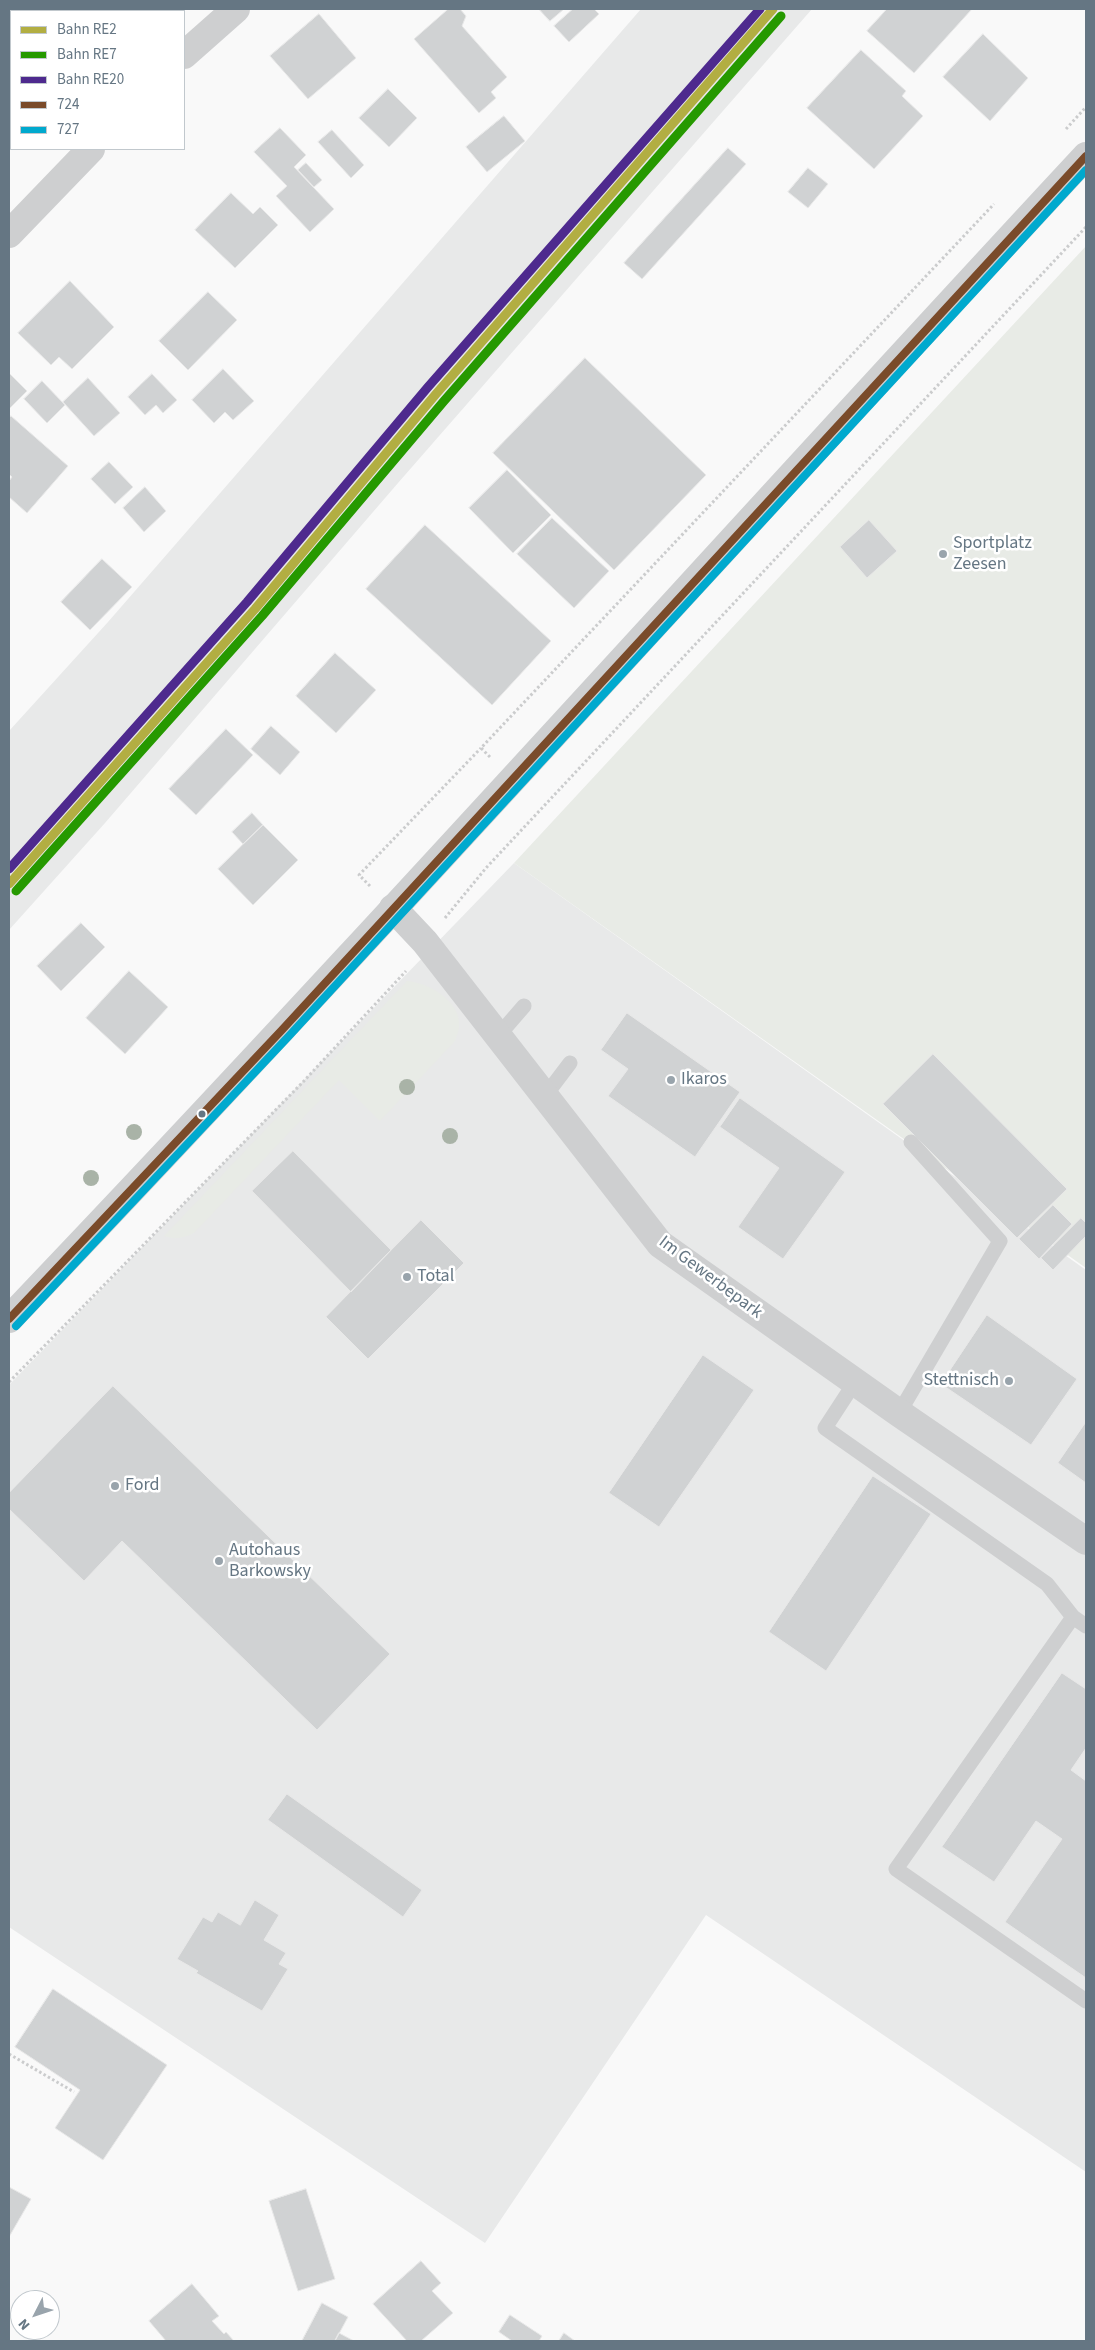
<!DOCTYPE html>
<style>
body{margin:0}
#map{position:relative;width:1095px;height:2350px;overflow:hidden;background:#f9f9f9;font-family:"Source Sans 3",sans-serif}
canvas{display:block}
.frame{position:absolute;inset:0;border:10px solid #657683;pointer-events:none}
.legend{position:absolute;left:10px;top:10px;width:175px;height:140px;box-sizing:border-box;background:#fff;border:1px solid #c1c8cd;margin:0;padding:6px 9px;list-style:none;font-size:15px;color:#657683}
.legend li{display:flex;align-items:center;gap:10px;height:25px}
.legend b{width:25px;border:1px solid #c1c8cd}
.north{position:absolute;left:10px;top:2290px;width:50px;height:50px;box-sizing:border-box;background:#fff;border:1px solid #c1c8cd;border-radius:50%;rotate:229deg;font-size:14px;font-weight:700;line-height:20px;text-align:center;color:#657683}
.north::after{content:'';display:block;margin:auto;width:18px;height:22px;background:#99a4ac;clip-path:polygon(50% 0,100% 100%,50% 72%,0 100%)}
</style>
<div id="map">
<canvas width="1095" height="2350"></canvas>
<div class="frame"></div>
<ul class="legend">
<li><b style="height:6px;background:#b2ae42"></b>Bahn RE2</li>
<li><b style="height:6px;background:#269900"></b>Bahn RE7</li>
<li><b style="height:6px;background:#4e2a8e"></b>Bahn RE20</li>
<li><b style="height:6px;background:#7a4b2a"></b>724</li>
<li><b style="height:6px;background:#00a9ce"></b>727</li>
</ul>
<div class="north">N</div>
</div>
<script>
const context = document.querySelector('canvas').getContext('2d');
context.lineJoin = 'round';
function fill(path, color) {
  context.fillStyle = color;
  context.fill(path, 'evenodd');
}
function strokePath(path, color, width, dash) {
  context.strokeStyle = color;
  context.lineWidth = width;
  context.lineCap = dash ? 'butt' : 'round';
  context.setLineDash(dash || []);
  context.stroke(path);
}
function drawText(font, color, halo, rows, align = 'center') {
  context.font = font + ' "Source Sans 3",sans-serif';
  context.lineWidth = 5;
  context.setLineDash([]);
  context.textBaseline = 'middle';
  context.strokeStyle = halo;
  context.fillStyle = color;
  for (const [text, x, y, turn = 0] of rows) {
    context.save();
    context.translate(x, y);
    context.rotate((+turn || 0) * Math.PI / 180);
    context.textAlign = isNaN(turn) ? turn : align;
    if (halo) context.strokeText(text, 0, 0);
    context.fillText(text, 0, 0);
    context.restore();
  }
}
fill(new Path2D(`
 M641 9H812L398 483 105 823 9 930V731L108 622Z
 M514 863 1086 1270V2172L706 1915 485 2243 9 1927V1385Z`), '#e8e9e9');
fill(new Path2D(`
 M1086 246V1268L514 863Z
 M407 981C429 983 461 1001 459 1026 459 1031 456 1037 455 1041L380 1121 339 1080 194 1233C183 1238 176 1240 164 1236Z`), '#e8ebe6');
const building = new Path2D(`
 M9 9H35L32 11H11V30L9 32Z
 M453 9H460L466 16 462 26 507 77 491 92 496 98 479 113 414 39 447 10Z
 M539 9H564L550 21Z
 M573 9H594L599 14 569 42 554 26Z
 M887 9H972L914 73 867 31Z
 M319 14 356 58 308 99 270 56Z
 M983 34 1028 78 990 121 943 77Z
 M861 50 906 91 902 96 923 116 874 169 807 108Z
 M11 63V134L9 131V65Z
 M388 89 417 118 389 147 359 118Z
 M504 116 525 141 487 172 466 147Z
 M280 128 306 155 294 167 334 209 310 232 276 196 287 186 254 152Z
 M332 130 364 165 351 178 318 142Z
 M728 148 746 164 642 279 624 263Z
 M306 163 322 180 314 187 298 170Z
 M808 168 828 184 808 208 788 192Z
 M231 193 253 214 260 207 278 225 235 268 195 230Z
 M70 281 114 327 72 369 59 357 51 365 18 333Z
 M208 292 237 320 188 370 159 341Z
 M585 358 706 475 614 570 493 453Z
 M223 369 254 401 233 420 225 412 214 423 192 400Z
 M9 373 27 391 9 409Z
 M152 374 177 400 163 413 156 405 145 415 128 397Z
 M88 378 120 413 94 436 63 402Z
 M42 381 65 405 47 423 24 399Z
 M11 416 68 466 27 513 9 497V481L12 477 9 474V418Z
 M109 462 133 487 115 504 91 479Z
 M507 470 551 515 513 553 469 508Z
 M145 487 166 511 144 532 123 508Z
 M552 518 609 571 574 608 517 554Z
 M869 520 897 551 867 578 840 547Z
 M425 525 551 641 492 705 366 589Z
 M102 559 132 587 90 630 61 602Z
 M335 653 376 690 336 733 296 696Z
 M271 726 300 752 280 775 251 749Z
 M226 729 253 755 196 815 169 789Z
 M252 813 263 825 243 844 232 832Z
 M263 825 298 860 253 905 218 869Z
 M81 923 105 947 61 991 37 966Z
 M129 971 168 1007 125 1054 86 1018Z
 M627 1013 740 1092 695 1157 608 1096 628 1069 601 1050Z
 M933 1054 1067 1189 1017 1238 883 1104Z
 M740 1098 845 1172 783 1259 738 1227 779 1168 720 1127Z
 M293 1151 391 1250 351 1292 252 1191Z
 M1053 1205 1072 1224 1039 1259 1019 1239Z
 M1081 1218 1086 1223V1236L1053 1270 1041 1258Z
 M421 1220 464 1263 368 1359 326 1317Z
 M987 1315 1077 1379 1031 1445 941 1384Z
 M703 1355 754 1390 659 1527 609 1493Z
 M113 1386 390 1654 317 1730 122 1541 84 1581 9 1509V1493Z
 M1086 1422V1483L1058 1463Z
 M873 1476 931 1514 826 1671 769 1632Z
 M1062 1673 1086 1689V1748L1071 1770 1086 1781V1978L1005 1922 1062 1839 1036 1821 994 1882 942 1847Z
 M287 1794 422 1890 403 1917 268 1820Z
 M255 1900 279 1915 264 1940 286 1953 279 1964 288 1969 262 2011 196 1973 198 1971 177 1959 203 1917 212 1922 218 1912 240 1925Z
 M53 1989 167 2065 103 2160 55 2128 80 2090 15 2047Z
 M9 2187 31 2199 9 2237Z
 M306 2189 335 2279 298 2291 269 2201Z
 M421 2261 441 2283 432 2291 453 2313 421 2341H407L373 2304Z
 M192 2284 219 2316 212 2321 224 2334 226 2332 234 2341H166L149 2321Z
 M322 2303 348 2317 335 2341H302Z
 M510 2315 542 2336 539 2341H512L499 2332Z
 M339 2333 354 2341H335Z
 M564 2333 575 2341H559Z`);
fill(building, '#d0d2d3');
strokePath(building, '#e8e8e8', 1);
strokePath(new Path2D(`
 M1066 129 1086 107
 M490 757 481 748 994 204
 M370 886 359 875 481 748
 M445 918 486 868 543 807 1086 227
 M9 1382 303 1082 406 971
 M9 2054 74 2092`), '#cbcccd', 3, [2.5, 2.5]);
strokePath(new Path2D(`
 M498 1036 524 1006
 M545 1096 570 1063
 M855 1382 825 1428 1047 1584 1073 1617
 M899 1413 1000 1241 911 1142
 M1086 1626 1073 1617 896 1869 1086 2001`), '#cecfd0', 15);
strokePath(new Path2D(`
 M119 9 121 11
 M184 55 236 9
 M9 234 91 149
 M393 908 425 942 660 1244 899 1413 1086 1541`), '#cecfd0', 28);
strokePath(new Path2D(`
 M9 1319C374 937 726 543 1086 156`), '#cecfd0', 28);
strokePath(new Path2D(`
 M9 1319 281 1031 1086 156`), '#7a4b2a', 8);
strokePath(new Path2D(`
 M16 1326 288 1037 1086 170`), '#00a9ce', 8);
strokePath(new Path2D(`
 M9 884 255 609 436 394 773 9`), '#b2ae42', 9);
strokePath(new Path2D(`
 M16 891 262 616 444 401 781 16`), '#269900', 9);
strokePath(new Path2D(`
 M9 869 247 602 428 387 760 9`), '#4e2a8e', 9);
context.fillStyle = '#a9b3a7';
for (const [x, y] of [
 [407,1087],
 [134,1132],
 [450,1136],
 [91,1178]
]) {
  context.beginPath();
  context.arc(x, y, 8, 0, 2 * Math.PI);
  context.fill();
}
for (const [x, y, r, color] of [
 [943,554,5,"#99a4ac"],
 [671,1080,5,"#99a4ac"],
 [202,1114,4.5,"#657683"],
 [407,1277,5,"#99a4ac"],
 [1009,1381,5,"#99a4ac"],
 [115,1486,5,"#99a4ac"],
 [219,1561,5,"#99a4ac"]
]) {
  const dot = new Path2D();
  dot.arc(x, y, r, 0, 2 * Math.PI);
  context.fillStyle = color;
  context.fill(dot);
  strokePath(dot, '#fff', 2);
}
drawText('18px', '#657683', '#fff', [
 ["Sportplatz",953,544],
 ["Zeesen",953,565],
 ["Ikaros",681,1080],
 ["Total",417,1277],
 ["Stettnisch",999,1381,"right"],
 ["Ford",125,1486],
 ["Autohaus",229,1551],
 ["Barkowsky",229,1572]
], 'left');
drawText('18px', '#657683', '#fff', [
 ["Im Gewerbepark",710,1278,37]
]);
</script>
